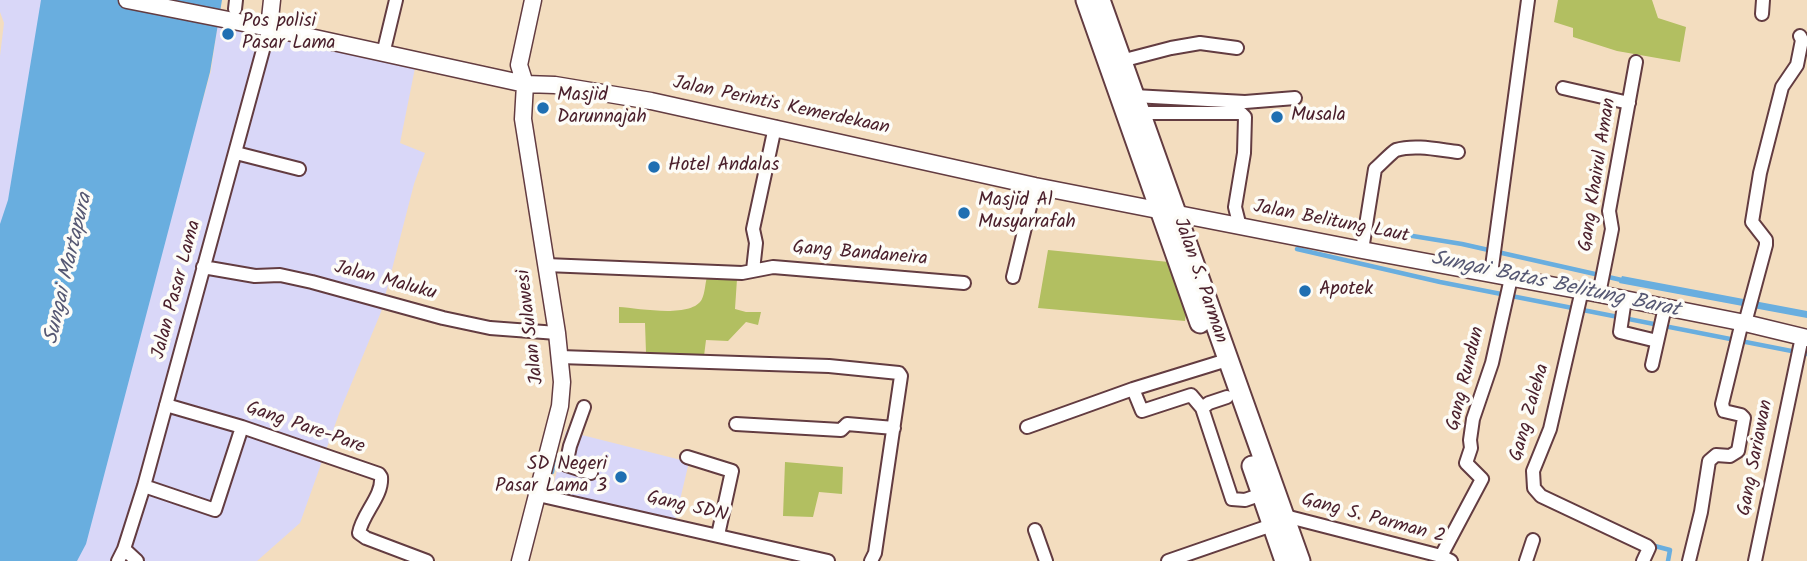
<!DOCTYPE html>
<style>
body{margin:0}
canvas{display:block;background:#f3ddbf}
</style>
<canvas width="1807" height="561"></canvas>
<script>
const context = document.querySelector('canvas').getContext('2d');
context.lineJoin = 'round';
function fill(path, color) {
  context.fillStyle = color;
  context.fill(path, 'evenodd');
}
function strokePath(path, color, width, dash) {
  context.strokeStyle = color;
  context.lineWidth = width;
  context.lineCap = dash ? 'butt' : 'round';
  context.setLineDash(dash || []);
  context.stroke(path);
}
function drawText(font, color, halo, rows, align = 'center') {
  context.font = font + ' Kalam,sans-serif';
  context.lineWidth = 7;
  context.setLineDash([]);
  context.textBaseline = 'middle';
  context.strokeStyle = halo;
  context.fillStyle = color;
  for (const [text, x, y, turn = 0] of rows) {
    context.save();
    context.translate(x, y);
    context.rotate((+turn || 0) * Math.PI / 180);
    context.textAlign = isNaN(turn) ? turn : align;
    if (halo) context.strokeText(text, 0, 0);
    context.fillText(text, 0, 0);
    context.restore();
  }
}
fill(new Path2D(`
 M0 0H63L0 268V56L4 23 0 12Z
 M218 22 415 68 400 143 425 153 414 184 381 312 340 411 300 523 257 561H72L211 71Z
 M566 431 689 462 675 521 552 492Z`), '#d9d7f8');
fill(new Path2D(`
 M1558 0H1652L1658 18 1686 27 1680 62 1617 51 1573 37V28L1554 22Z
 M1048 250 1169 262 1186 313 1185 321 1038 308Z
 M707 277 737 279 735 309 746 312H761L758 325 746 322 728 341 706 340 704 356 646 353 645 323H619V307C638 308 692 319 702 299 705 293 705 284 707 277Z
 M785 462 843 467 842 494 819 492 813 517 783 516Z`), '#b2bf61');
fill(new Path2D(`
 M41 0H222L210 72 86 544 77 561H0V224L8 200Z
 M1622 276 1807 311V318L1619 283Z`), '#69aedf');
strokePath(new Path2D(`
 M1314 220 1462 244 1626 281
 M1297 249 1440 282 1807 354
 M552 472 554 458
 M1651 545 1670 550 1668 561`), '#69aedf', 4.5);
const minor = new Path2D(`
 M235 9 236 0
 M1762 14 1763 0
 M383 54 396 0
 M1121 61 1171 48 1200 43 1237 48
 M1563 88 1629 103
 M1134 96 1245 102 1295 98
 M1140 113H1241L1245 117 1244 153 1235 207 1240 227
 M236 153 299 169
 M1362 250 1375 169C1380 165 1392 152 1396 150 1415 144 1440 150 1458 152
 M546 265 742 273 773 267 964 283
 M203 267 255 276 280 275 312 282 443 318 490 328 557 333
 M753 270 756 243 753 229 775 127
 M1491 274 1528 0
 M1013 277 1035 186
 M1582 290 1550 429 1533 471 1534 488 1541 496 1647 546 1649 548 1643 561
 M1599 294 1612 229 1609 211 1636 62
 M1625 299 1620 332 1657 341
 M1745 323 1766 245V240L1752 222 1760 173 1782 87 1797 65 1802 40 1800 36
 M560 357 829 366 899 373 901 376 875 553 871 561
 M1652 365 1665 307
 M1133 389 1142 411 1191 395 1202 408
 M1227 397 1209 403 1202 408 1232 499 1245 500 1262 494
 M166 405 242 427 379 474 381 477C383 496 362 514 359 533L366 538 427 561
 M584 407 570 446 566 465 591 473
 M736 424 841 430 847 424 894 428
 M1027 427 1133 389 1227 360
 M687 457 732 471 718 535
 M144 486 215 510 242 427
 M538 495 828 561
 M1285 516 1441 556 1451 561
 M1035 530 1046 561
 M124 549 137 561
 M1441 556 1482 479 1466 463 1471 448 1470 440 1473 419 1492 363 1511 278
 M118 561 124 549 144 486 269 28
 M1168 561 1272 525
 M1526 561 1533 540
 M1689 561 1701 512 1709 461 1716 455 1730 456 1738 451 1744 418 1741 415 1724 411 1722 404 1742 322
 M1755 561 1802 337`);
const major = new Path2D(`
 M127 0 269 28 525 84 555 85 651 101 1035 186 1362 250 1599 294 1745 323 1807 338
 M269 28 272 0
 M520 561 560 406 562 382 557 333 523 119 525 84 519 65 533 0`);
const highway = new Path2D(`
 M1086 0 1200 323
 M1100 0 1300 561
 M1252 466 1285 561`);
strokePath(minor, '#633c41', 16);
strokePath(major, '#633c41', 19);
strokePath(highway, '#633c41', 23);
strokePath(minor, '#fff', 12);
strokePath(major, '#fff', 16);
strokePath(highway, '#fff', 19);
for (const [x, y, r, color] of [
 [228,34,7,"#1f6fb2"],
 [543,108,7,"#1f6fb2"],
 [1277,117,7,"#1f6fb2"],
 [654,167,7,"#1f6fb2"],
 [964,213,7,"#1f6fb2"],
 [1305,291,7,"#1f6fb2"],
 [621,477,7,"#1f6fb2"]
]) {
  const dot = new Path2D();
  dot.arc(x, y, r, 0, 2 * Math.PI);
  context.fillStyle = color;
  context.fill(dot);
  strokePath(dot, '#fdfcf7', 2.5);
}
drawText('19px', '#4a1f2b', '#fdfcf7', [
 ["Pos polisi",242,23],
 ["Pasar Lama",242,45],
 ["Masjid",557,97],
 ["Darunnajah",557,119],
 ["Musala",1291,117],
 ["Hotel Andalas",668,167],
 ["Masjid Al",978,202],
 ["Musyarrafah",978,224],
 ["Apotek",1319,291],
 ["SD Negeri",607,466,"right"],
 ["Pasar Lama 3",607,488,"right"]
], 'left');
drawText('19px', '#4a1f2b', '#fdfcf7', [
 ["Jalan Perintis Kemerdekaan",781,107,12],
 ["Gang Khairul Aman",1599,175,-81],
 ["Jalan Belitung Laut",1331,223,11],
 ["Gang Bandaneira",860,255,5],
 ["Jalan S. Parman",1199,281,71],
 ["Jalan Maluku",385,282,15],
 ["Jalan Pasar Lama",178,290,-75],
 ["Jalan Sulawesi",532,327,-97],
 ["Gang Rundun",1467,379,-76],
 ["Gang Zaleha",1531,413,-74],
 ["Gang Pare-Pare",305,429,19],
 ["Gang Sariawan",1757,458,-79],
 ["Gang SDN",687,508,13],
 ["Gang S. Parman 2",1373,520,15]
]);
drawText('italic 21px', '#565873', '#fdfcf7', [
 ["Sungai Martapura",70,269,-77],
 ["Sungai Batas Belitung Barat",1555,286,12]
]);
</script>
